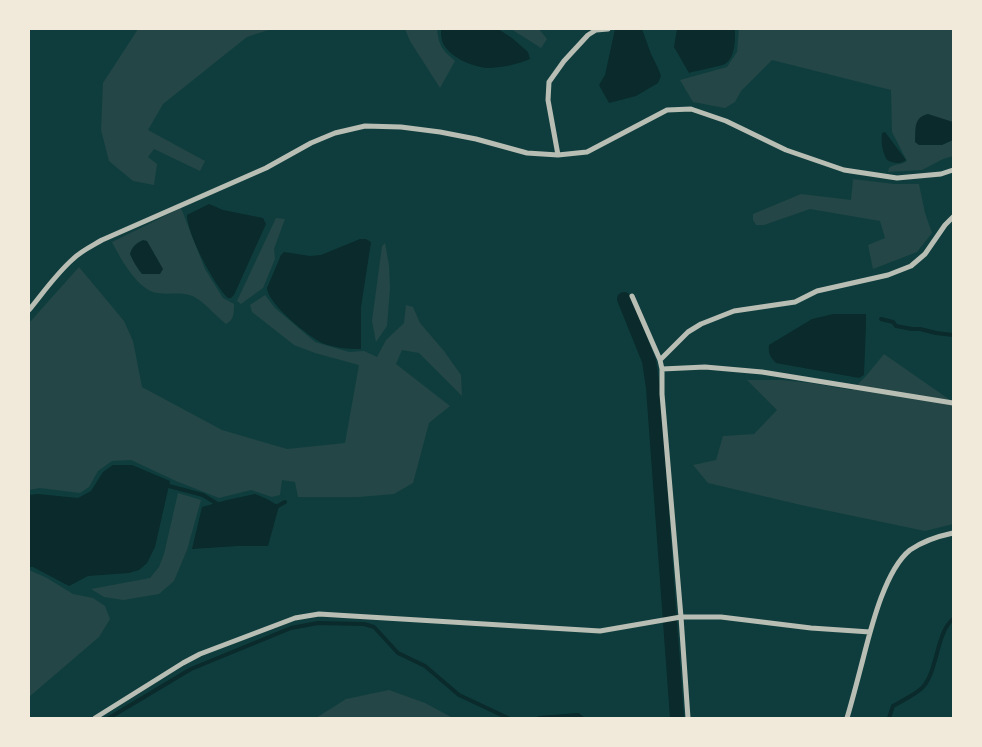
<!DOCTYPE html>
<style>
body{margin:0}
#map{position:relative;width:982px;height:747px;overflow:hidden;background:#0f3d3e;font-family:"DejaVu Sans",sans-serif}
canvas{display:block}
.frame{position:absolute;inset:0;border:30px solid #f1e9da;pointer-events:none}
</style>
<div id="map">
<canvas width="982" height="747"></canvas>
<div class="frame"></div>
</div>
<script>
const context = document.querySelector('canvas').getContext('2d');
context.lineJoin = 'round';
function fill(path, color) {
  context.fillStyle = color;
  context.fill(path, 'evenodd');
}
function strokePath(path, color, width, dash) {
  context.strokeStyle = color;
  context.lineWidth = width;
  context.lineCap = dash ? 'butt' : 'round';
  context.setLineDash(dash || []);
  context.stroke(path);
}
fill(new Path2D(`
 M138 29H271L247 37 163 104 148 130 205 161 200 171 154 149 148 157 157 164 154 185 133 181 109 161 101 130 103 83Z
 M405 29H437C439 47 442 49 455 61L440 88 410 41Z
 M511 29H539L547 39 541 48Z
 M739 29H953V156L943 159 922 170 888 172 889 168C895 163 900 166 907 161L892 132 891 90 772 60 741 91 735 102 725 108 693 102 680 80 727 67 737 52Z
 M853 179 894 184H919L925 213 932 233 917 252 873 269 868 245 885 238 880 221 810 209 764 225H756L753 220V214L801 194 851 200Z
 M181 208 205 269 223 298 234 304C234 313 234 320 226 324 218 318 205 303 196 298 184 291 171 295 158 293 139 292 120 258 112 242Z
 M276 218 285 219 274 249 275 259 263 288 241 304 237 301Z
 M385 243 389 265 390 288 387 326 376 342 372 321 382 246Z
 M79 267 124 321 133 341 142 387 222 430 287 449 345 443 359 365 315 353 294 345 252 312 250 305 265 295 275 308 315 342 349 352 364 351 377 357 386 340 404 323 406 305 413 307 420 323 444 351 461 375 462 396 419 353 402 350 396 364 450 406 429 423 413 483 394 494 359 497H298L295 482 282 480 280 495 272 497 251 490 219 498 176 481 131 460 112 461 98 471 89 487 80 493 40 488 29 490V323Z
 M884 354 950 400 953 401V524L925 531 801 505 708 483 693 465 716 460 723 436 754 434 777 410 747 380H782L810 383 852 390 866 376Z
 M178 493 201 500 187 550 174 581 159 594 123 600 104 597 91 589 150 578 159 567 164 554Z
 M29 570 47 578 73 594 93 598 105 606 110 619 99 637 29 697Z
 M389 690 425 703 453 718H316L346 699Z`), '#244646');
fill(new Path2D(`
 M441 29H498L512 38 528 52 530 59C520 64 499 68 488 68 472 67 448 57 442 41 441 37 441 32 441 29Z
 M615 29H642L651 54 658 68 661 76 658 83 636 96 609 103 599 85 605 75Z
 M677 29H735C735 39 736 57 725 64 721 66 696 71 689 73L674 47Z
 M928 114 953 122V140L942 145H919L915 142C916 128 913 118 928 114Z
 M885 132 906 160C899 165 894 163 887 160 882 151 881 143 882 133Z
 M209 204 223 210 263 218 266 224 234 295 231 298H228C214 285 187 234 187 215Z
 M360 239H366L371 242 361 307V349C347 349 335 348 322 343 309 337 267 303 267 288L281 255 284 252 310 256 321 255Z
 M143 240 147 241 163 269 160 274H142C137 268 133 261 130 254 132 247 136 243 143 240Z
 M833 314H866V325L864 375 859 378 776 363C770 357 768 353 769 345L812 319Z
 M113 465H132L170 481 155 547 147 563 139 570 129 573 88 576 69 586 33 567H29V495L38 494 78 498 91 491 103 472Z
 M255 494 267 499 279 506 268 546H238L192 549 202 507 227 500Z`), '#0a2a2b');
strokePath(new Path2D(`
 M881 319 893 322 896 326 912 329H920L936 333 953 335
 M165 485 203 495 219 505
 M276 507 285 502
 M109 718 191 669 291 628 318 623 364 624 374 627 398 653 425 666 459 695 508 718
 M539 718 578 715 582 718
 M889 718 893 706C902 701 916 694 923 687 938 670 936 633 953 619`), '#0a2a2b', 4);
strokePath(new Path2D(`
 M624 299 649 361 653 388 677 718`), '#0a2a2b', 14);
strokePath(new Path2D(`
 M558 155 548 100 549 82 564 61 588 35 596 30 608 29
 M632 296 660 360 662 369V394L681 617 688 718
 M29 310C43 293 56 274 73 259 81 251 92 246 102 240L266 168 311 143 335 133 365 126 401 127 440 132 476 139 527 153 558 155 587 152 667 110 691 109 726 121 786 150 844 170 897 178 941 174 953 170
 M660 360 688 332 701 324 734 311 795 302 817 291 888 275 911 266 925 254 945 225 953 217
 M662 369 705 367 762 372 953 403
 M95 718 183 663 200 654 295 618 319 614 600 631 681 617H721L811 628 870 632
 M847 718C853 698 858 678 863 659 871 628 885 570 910 550 923 541 939 536 953 533`), '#b8beb3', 5);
</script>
